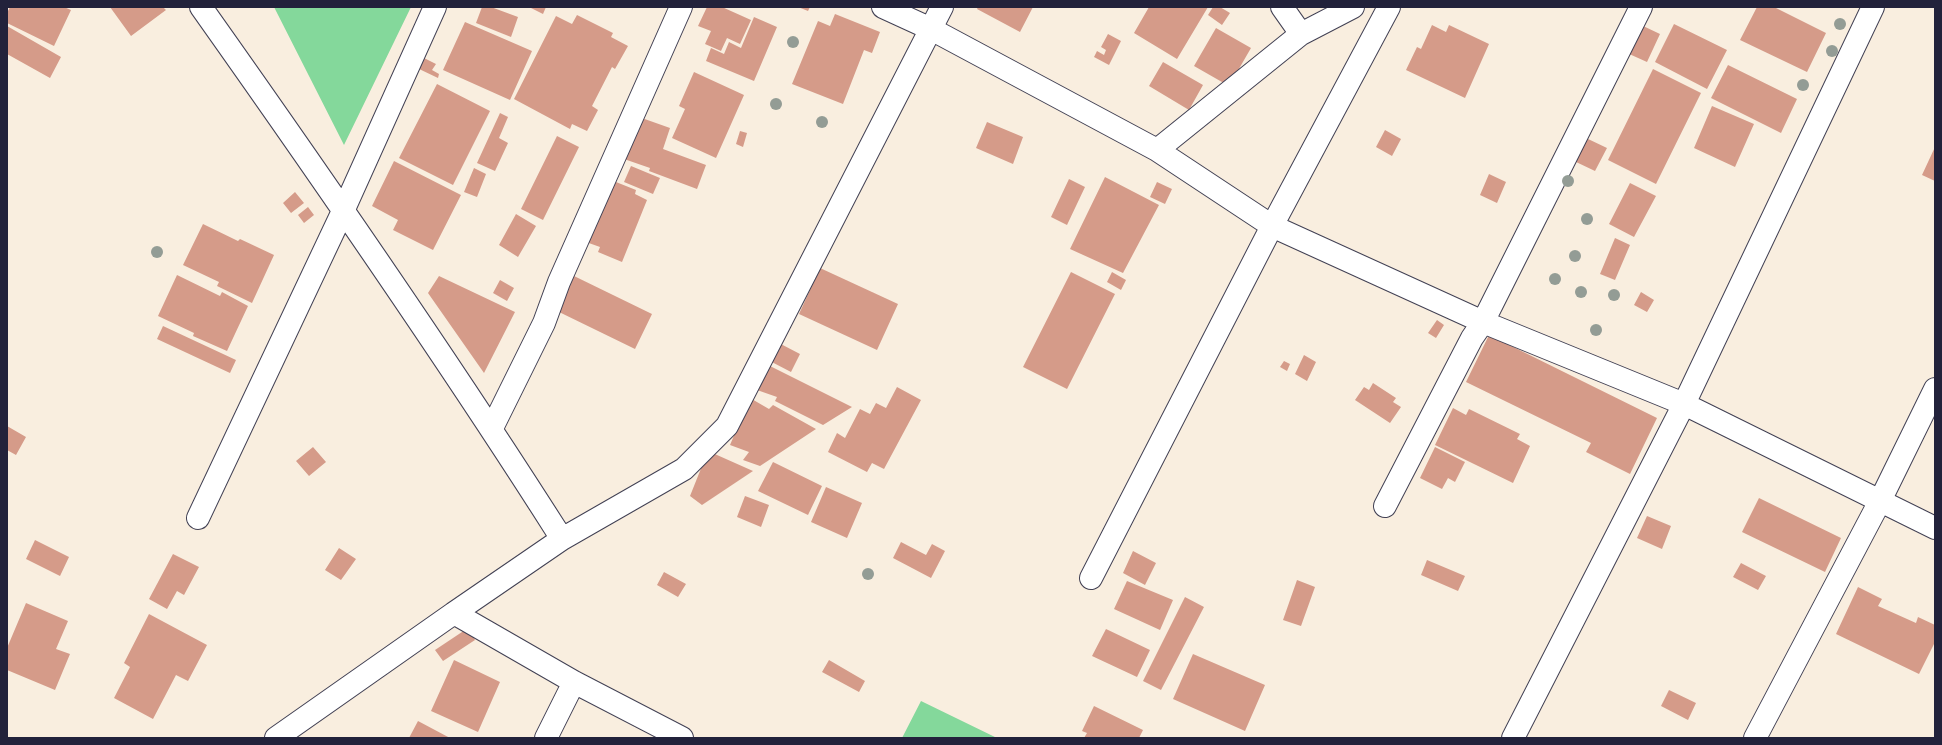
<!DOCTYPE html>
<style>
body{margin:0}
#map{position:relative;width:1942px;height:745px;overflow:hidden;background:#f9eedf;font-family:"Balsamiq Sans",sans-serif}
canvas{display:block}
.frame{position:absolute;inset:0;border:8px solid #22223b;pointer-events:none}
</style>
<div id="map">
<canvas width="1942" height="745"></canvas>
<div class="frame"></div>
</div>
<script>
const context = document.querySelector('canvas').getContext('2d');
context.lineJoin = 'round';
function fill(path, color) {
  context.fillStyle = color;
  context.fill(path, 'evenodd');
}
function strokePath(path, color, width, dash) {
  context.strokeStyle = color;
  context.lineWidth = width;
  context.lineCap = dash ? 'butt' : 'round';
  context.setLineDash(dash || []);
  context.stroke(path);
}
fill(new Path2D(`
 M274 7H411L344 145Z
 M921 701 997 738H902Z`), '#84d89b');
fill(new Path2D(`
 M10 7H64L71 10 54 46 7 23V13Z
 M110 7H163L166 10 131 36Z
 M482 7H491L518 17 511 37 476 23Z
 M529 7H546L543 14Z
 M707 7H722L751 20 740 44 727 38 721 51 705 44 711 31 698 26Z
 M798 7H810L808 11Z
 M978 7H1033L1020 32 977 9Z
 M1149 7H1208L1177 59 1134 33Z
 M1213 7H1220L1230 13 1222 25 1208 15Z
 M1757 7H1774L1826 33 1807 72 1740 40Z
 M835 14 880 32 872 53 864 50 843 104 792 84 818 21 830 26Z
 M577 15 613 33 611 37 628 46 615 69 612 67 592 106 598 110 587 131 572 124 570 129 514 99 556 16 572 24Z
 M754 17 777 27 754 81 706 61 711 48 724 54 729 42 741 48Z
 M465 22 532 51 510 100 443 70Z
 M1674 24 1727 50 1707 89 1655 62Z
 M1432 25 1446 32 1449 25 1489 44 1465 98 1406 70 1417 47 1421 49Z
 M1641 25 1660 34 1647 62 1627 53Z
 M7 26 61 57 50 78 7 54Z
 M1216 28 1251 48 1229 86 1194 66Z
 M1108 34 1121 41 1109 65 1094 57 1097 51 1104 55 1106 50 1101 47Z
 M422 57 436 64 432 70 439 74 438 78 417 68Z
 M1163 62 1203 85 1189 110 1149 86Z
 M1728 65 1797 99 1781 133 1711 98Z
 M1653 69 1701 93 1656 184 1608 160Z
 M694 72 744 95 716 158 672 138 685 109 679 106Z
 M437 84 490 111 453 185 399 158Z
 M1712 106 1754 124 1735 167 1694 148Z
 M500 113 508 117 499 138 508 143 495 171 477 163Z
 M639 117 670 128 663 149 706 165 697 189 649 171 650 168 624 159Z
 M987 122 1023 137 1013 164 976 148Z
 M1385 130 1401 139 1392 156 1376 147Z
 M740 131 747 133 743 147 736 144Z
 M557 136 579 147 543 220 521 209Z
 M1586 138 1607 148 1595 171 1574 161Z
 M1935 147V181L1922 175Z
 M394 161 461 195 433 250 393 230 398 220 372 206Z
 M631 166 660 178 653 194 624 182Z
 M474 168 486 174 477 197 464 192Z
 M1489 174 1506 182 1497 203 1480 195Z
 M1105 177 1159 205 1123 273 1070 249Z
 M1069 179 1085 187 1067 225 1051 217Z
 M611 180 636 190 635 194 647 200 622 262 598 252 600 247 586 242Z
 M1157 182 1172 189 1165 204 1150 197Z
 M1630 183 1656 196 1634 237 1609 224Z
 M295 192 304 203 291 213 283 203Z
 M308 207 314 215 304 223 298 215Z
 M516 214 536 226 518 257 499 245Z
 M203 224 238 241 240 239 274 255 252 303 217 286 219 282 183 265Z
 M1615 238 1630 245 1615 280 1600 274Z
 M820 268 898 304 877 350 799 314Z
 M1071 272 1115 294 1067 389 1023 367Z
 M1112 272 1126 280 1121 290 1107 282Z
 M177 275 220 296 222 292 248 306 227 351 193 336 194 333 158 316Z
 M439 276 515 312 484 373 428 293Z
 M574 276 652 314 635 349 557 311Z
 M500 280 514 288 507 301 493 293Z
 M1641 292 1654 300 1647 312 1634 305Z
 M1437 320 1444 325 1436 338 1428 333Z
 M163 326 236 360 230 373 157 339Z
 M1489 335 1657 418 1630 474 1586 452 1591 443 1466 382Z
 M775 341 800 354 791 372 766 359Z
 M1304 355 1316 362 1307 381 1295 374Z
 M1284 361 1290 364 1287 371 1280 367Z
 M766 364 852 407 823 425 775 401 777 397 757 390Z
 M1373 383 1396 398 1393 402 1401 407 1390 423 1355 400 1364 387 1369 390Z
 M897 387 921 400 884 469 872 463 867 472 828 452 837 433 845 438 860 409 870 414 876 403 886 408Z
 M750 398 769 409 773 405 816 429 760 466 743 460 749 452 730 445Z
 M1453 408 1466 415 1469 409 1520 434 1517 439 1530 446 1513 483 1435 445Z
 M7 426 26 437 16 455 7 450Z
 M313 447 326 462 309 476 296 461Z
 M1435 447 1465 462 1455 482 1448 478 1442 489 1420 478Z
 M708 451 753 471 702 505 690 496Z
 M773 462 822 486 808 515 758 491Z
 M826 487 862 503 847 538 811 522Z
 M745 496 769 505 761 527 737 517Z
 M1759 498 1841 538 1825 572 1742 532Z
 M1647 516 1671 526 1662 549 1637 538Z
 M35 540 69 557 60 576 26 559Z
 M901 542 926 555 932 544 945 551 931 578 893 558Z
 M339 548 356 559 341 580 325 570Z
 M1133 551 1156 563 1145 585 1123 573Z
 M173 554 199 567 184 595 177 591 167 609 149 599Z
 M1427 560 1465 576 1458 591 1421 575Z
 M1741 563 1766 576 1758 590 1733 577Z
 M664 572 686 584 678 597 657 585Z
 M1297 580 1315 587 1301 626 1283 620Z
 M1127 581 1173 600 1160 630 1114 609Z
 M1858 587 1882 599 1878 606 1916 623 1918 617 1935 625V642L1919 674 1836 634Z
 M1185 597 1204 607 1161 690 1143 681Z
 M26 603 68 621 56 649 70 654 55 690 7 670V648Z
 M149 614 207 645 188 681 176 675 153 719 114 698 130 667 124 663Z
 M468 628 475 640 443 661 435 650Z
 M1106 629 1150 650 1137 677 1092 656Z
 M1193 654 1265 685 1245 731 1173 699Z
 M454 660 500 682 478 732 431 711Z
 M829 660 865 681 859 692 822 672Z
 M1669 690 1696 703 1688 720 1661 706Z
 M1094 706 1143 730 1139 738H1084L1087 733 1082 731Z
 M418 721 450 738H409Z`), '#d59b89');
const minor = new Path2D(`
 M201 7C325 182 447 358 562 539L454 613 574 682 682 738
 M883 7 931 29 1157 150 1272 226 1483 322 1684 404 1935 528
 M1282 7 1301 34
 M1157 150 1301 34 1353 7
 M492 428 544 323 559 282 681 7
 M1385 506 1472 338 1483 322 1641 7
 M198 518 344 209 435 7
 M562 539 684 469 727 426 942 7
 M1091 578 1272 226 1389 7
 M276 738 454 613
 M546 738 574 682
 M1513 738 1684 404 1873 7
 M1755 738 1880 501 1935 389`);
strokePath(minor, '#424154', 24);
strokePath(minor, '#fff', 22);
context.fillStyle = '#939c95';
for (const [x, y] of [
 [1840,24],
 [793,42],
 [1832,51],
 [1803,85],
 [776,104],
 [822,122],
 [1568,181],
 [1587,219],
 [157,252],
 [1575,256],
 [1555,279],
 [1581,292],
 [1614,295],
 [1596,330],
 [868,574]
]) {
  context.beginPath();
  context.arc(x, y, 6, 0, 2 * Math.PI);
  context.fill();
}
</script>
